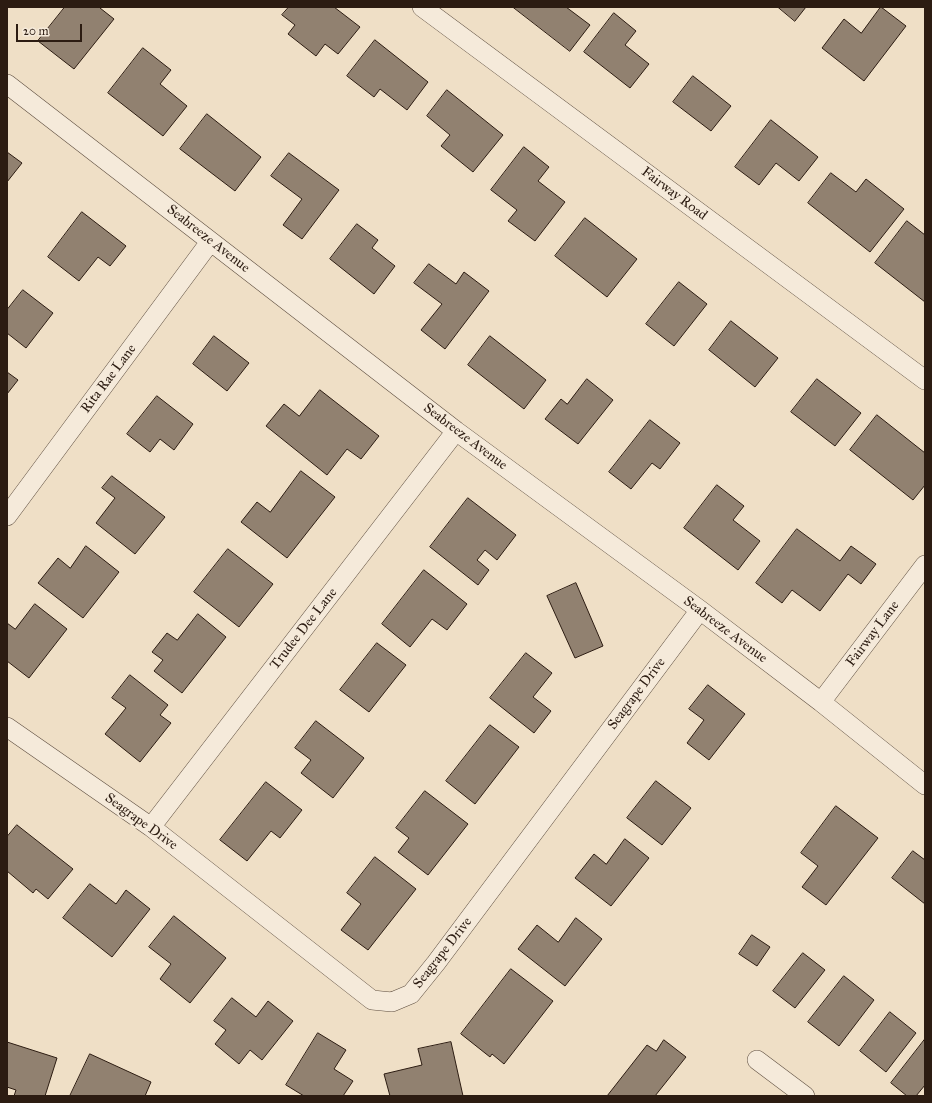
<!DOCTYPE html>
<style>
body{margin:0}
#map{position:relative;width:932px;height:1103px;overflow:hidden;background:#efdfc6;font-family:"IM FELL Great Primer",serif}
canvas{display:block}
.frame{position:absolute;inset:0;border:8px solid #2c1c12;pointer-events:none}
.scale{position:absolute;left:16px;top:24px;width:66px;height:18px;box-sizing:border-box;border:2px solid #2c1c12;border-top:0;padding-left:5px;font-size:12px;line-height:14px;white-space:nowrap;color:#2c1c12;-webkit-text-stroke:3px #f5eada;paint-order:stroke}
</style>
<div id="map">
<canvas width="932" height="1103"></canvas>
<div class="frame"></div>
<div class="scale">20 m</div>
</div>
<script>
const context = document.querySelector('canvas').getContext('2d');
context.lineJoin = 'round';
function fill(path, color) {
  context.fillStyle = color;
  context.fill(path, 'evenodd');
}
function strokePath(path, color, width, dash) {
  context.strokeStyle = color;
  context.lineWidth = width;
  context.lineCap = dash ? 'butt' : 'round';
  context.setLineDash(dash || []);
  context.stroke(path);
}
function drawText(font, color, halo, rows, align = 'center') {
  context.font = font + ' "IM FELL Great Primer",serif';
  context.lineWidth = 4;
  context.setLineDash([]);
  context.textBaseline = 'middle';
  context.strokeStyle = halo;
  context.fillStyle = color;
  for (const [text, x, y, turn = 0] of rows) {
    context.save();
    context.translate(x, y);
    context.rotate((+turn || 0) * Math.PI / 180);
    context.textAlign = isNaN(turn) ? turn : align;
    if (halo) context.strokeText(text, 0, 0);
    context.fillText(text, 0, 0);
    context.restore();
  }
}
const building = new Path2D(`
 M65 7H101L100 8 114 19 74 69 38 41Z
 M289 7H334L360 27 338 54 325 44 316 56 288 34 295 25 282 15Z
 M513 7H566L590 25 570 51Z
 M778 7H806L795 21Z
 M881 7 906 26 864 81 822 48 844 19 861 33Z
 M614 13 636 31 625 45 649 64 630 88 584 52Z
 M375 40 428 82 407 110 380 89 374 97 347 76Z
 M143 48 171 70 160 84 187 106 163 136 108 93Z
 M693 76 731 106 711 131 673 102Z
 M447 90 503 135 473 172 441 146 450 135 427 116Z
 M207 114 261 157 235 191 180 149Z
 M771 120 818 157 799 181 776 163 759 185 735 167Z
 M524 147 549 167 538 181 565 202 535 241 508 221 517 210 491 190Z
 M7 152 22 163 7 182Z
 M289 153 339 190 302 239 283 225 302 199 271 176Z
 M831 173 856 192 866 179 904 209 870 252 808 203Z
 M82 212 126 246 110 266 98 257 79 281 48 257Z
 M585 218 637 259 607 297 555 256Z
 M907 221 925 235V302L875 263Z
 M357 224 378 240 372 248 395 266 374 294 330 259Z
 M429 264 456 284 464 272 489 291 445 349 421 330 442 304 414 283Z
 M679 282 707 304 674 346 646 324Z
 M23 290 53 313 26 348 7 333V310Z
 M731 321 778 358 755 387 709 350Z
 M214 336 249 363 227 391 193 364Z
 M490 336 546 380 524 409 468 365Z
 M7 372 18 380 7 394Z
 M587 379 613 400 578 444 545 419 561 399 567 404Z
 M817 379 861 413 835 446 791 412Z
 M320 390 379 436 361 459 347 449 327 475 266 426 284 404 299 416Z
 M157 396 193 424 174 450 160 439 150 452 127 434Z
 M877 415 925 453V485L913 500 850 450Z
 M650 420 680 443 660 469 652 463 631 489 609 472Z
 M301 471 335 497 287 558 241 522 257 502 270 512Z
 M112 476 165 517 135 554 96 523 115 498 102 488Z
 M717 485 744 506 733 520 760 541 738 570 684 528Z
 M468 498 516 535 497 560 485 550 477 560 489 570 478 585 430 547Z
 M797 529 840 561 851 546 876 564 861 584 848 574 820 611 792 590 782 603 756 583Z
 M86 546 119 572 83 618 38 583 58 558 70 568Z
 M228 549 273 584 239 627 194 592Z
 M424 570 467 604 447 630 432 619 410 647 382 624Z
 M576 583 603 646 575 658 547 596Z
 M35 604 67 629 29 678 7 661V623L15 629Z
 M198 614 226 637 182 693 154 671 163 660 152 652 167 633 177 640Z
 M377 643 406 665 369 712 340 690Z
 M526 653 552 673 533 697 551 711 534 733 490 698Z
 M130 675 168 705 160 715 171 723 140 762 105 734 126 708 112 698Z
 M708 685 745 714 709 760 687 743 704 720 689 709Z
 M316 721 364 758 333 798 301 773 311 760 295 748Z
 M490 725 519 747 475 804 446 781Z
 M656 781 691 808 662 845 627 818Z
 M266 782 302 810 280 838 271 831 247 861 220 840Z
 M425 791 468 824 428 875 398 852 409 838 396 828Z
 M836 806 878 838 826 905 802 887 818 866 801 853Z
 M17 825 73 869 48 899 36 889 33 893 7 871V837Z
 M625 839 649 858 611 906 575 878 594 854 606 864Z
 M913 851 925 860V904L892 878Z
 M375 857 416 889 368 950 341 930 361 904 347 893Z
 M90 884 116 904 126 890 150 909 112 957 63 918Z
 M174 916 226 958 190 1003 160 979 171 964 149 947Z
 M576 918 602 939 565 986 518 949 537 925 558 942Z
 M752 935 770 947 757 966 739 954Z
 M803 953 825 970 795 1008 773 991Z
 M511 969 553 1001 504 1064 492 1054 490 1057 461 1034Z
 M844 976 874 1000 839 1046 808 1022Z
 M232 998 256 1017 268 1001 293 1021 262 1060 250 1050 239 1064 215 1044 226 1030 214 1021Z
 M890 1012 916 1033 886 1072 860 1051Z
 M318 1033 346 1050 334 1069 353 1081 343 1096H304L286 1085Z
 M925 1039V1085L916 1096H907L891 1083Z
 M664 1040 686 1057 655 1096H607L647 1045 656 1051Z
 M7 1042 57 1058 45 1096H14L16 1090 7 1087Z
 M451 1042 463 1096H390L384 1074 422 1065 418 1049Z
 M90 1054 151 1082 145 1096H70Z`);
fill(building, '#918170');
strokePath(building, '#2c1c12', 1);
const minor = new Path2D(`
 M422 7 925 380
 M7 84 456 431 700 610 821 702 925 785
 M7 516 210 242
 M821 702 925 565
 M7 727 151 827 372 1000 392 1002 411 994 436 963 700 610
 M151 827 456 431
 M757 1060 805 1096`);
strokePath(minor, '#5d4d3f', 20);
strokePath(minor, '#f5eada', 19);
drawText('14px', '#2c1c12', '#f5eada', [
 ["Fairway Road",674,194,37],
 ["Seabreeze Avenue",208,239,38],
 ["Rita Rae Lane",109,379,-53],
 ["Seabreeze Avenue",465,437,37],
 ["Trudee Dee Lane",304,629,-52],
 ["Seabreeze Avenue",725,630,37],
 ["Fairway Lane",873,634,-53],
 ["Seagrape Drive",637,694,-53],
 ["Seagrape Drive",141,822,36],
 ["Seagrape Drive",443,953,-52]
]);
</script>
